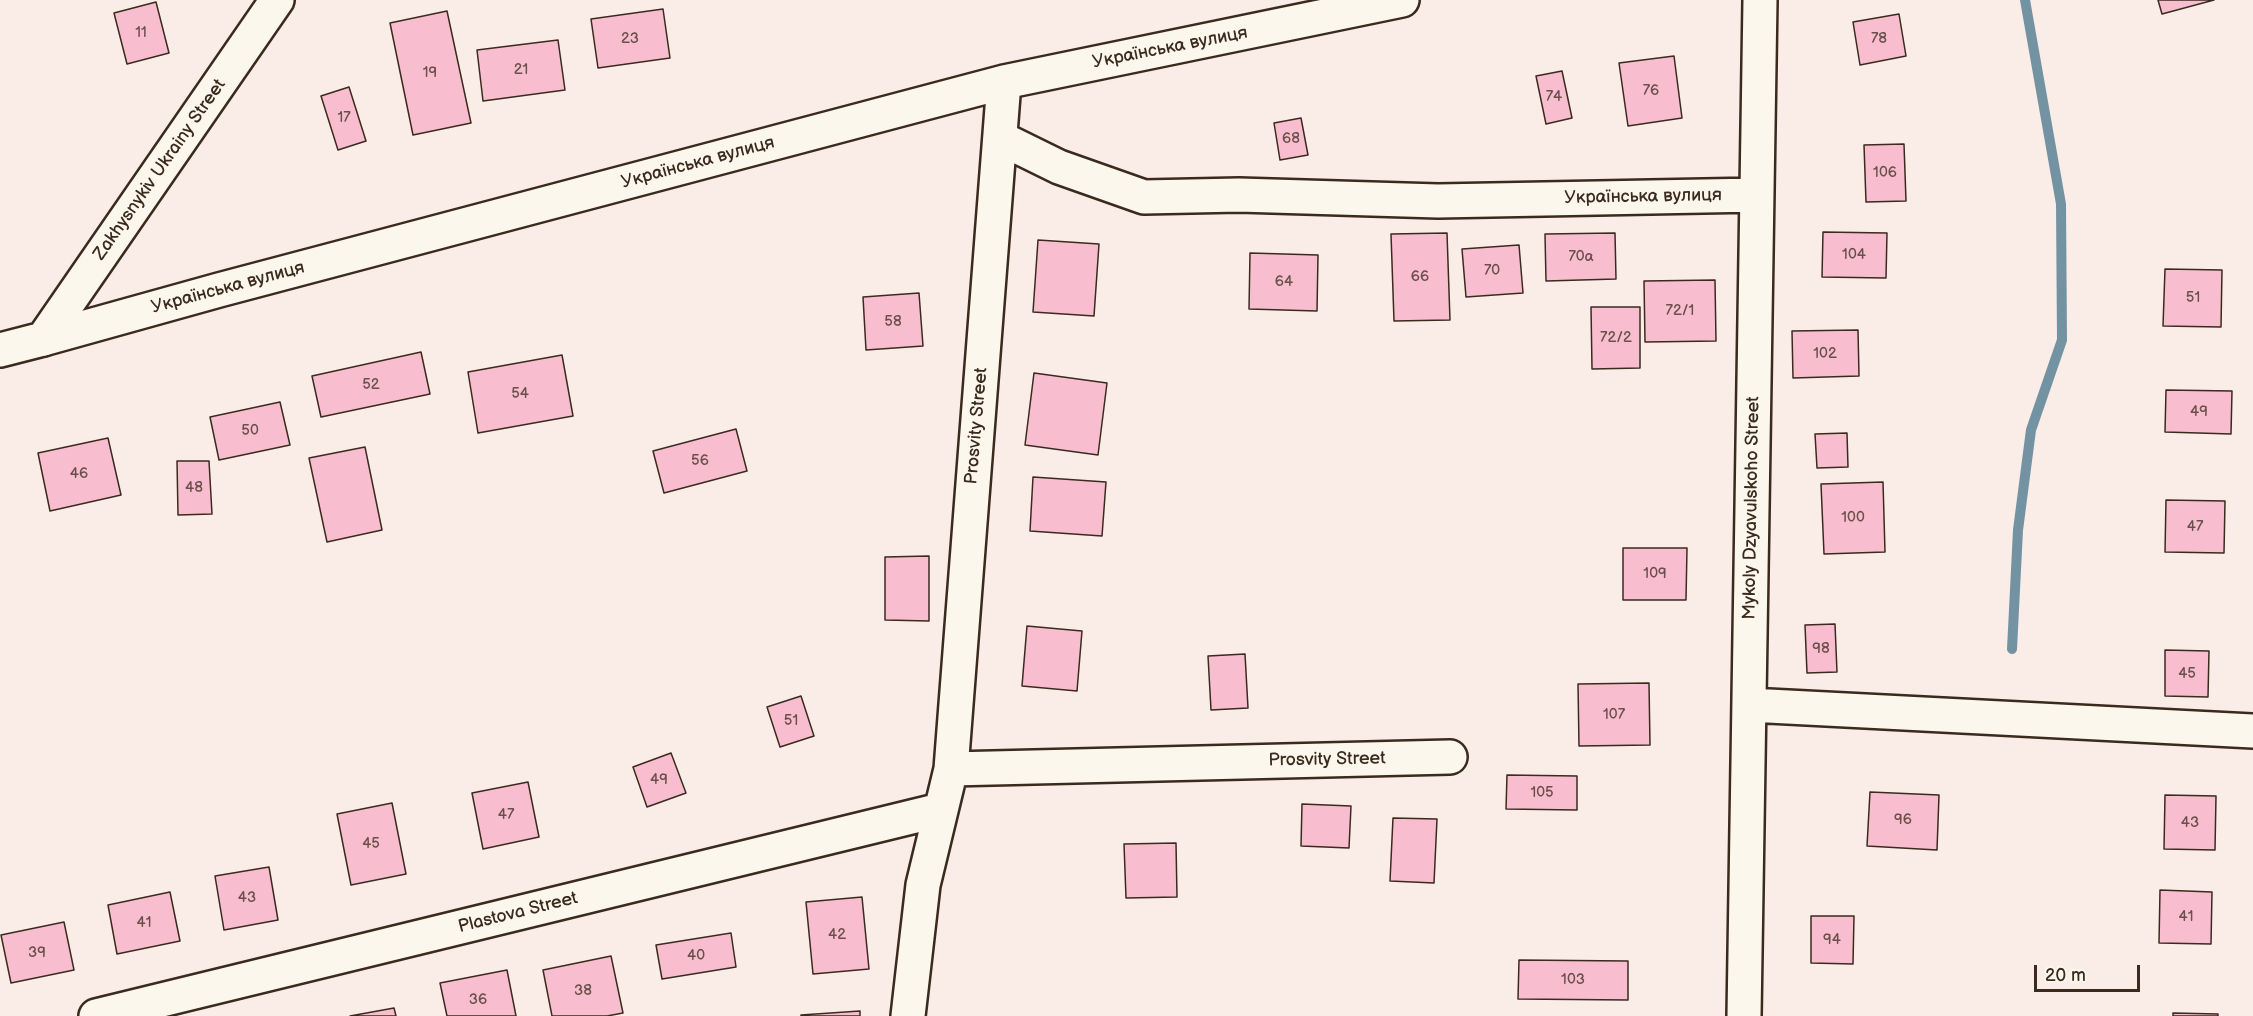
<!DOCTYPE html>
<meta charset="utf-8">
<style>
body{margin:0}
#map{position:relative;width:2253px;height:1016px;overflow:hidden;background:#faece6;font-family:"Balsamiq Sans",sans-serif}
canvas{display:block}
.scale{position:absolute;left:2034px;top:965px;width:106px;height:27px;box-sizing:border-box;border:3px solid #3b2a1e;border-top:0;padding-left:8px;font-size:18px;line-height:21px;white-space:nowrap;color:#3b2a1e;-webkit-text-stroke:4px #fbf7ec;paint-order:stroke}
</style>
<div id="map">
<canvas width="2253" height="1016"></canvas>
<div class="scale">20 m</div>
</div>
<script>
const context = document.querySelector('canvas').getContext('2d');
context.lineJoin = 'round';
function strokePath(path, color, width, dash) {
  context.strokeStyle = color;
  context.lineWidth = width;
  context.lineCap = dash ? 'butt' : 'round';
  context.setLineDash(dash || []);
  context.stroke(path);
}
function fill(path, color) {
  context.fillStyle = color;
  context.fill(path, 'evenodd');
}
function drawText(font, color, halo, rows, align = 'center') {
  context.font = font + ' "Balsamiq Sans",sans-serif';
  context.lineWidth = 6;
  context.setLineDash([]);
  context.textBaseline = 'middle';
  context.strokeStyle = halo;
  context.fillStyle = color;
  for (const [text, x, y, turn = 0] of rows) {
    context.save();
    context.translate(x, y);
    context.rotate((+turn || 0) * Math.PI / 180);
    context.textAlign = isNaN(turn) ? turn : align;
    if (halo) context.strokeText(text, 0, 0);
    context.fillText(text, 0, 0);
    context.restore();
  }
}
strokePath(new Path2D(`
 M2012 649 2018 530 2031 430 2062 340 2061 204 2025 0`), '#7393a3', 10);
const building = new Path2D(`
 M2158 0H2214L2162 14Z
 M156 2 169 53 127 64 114 13Z
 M663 9 670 58 598 68 591 19Z
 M447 11 471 123 413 135 390 23Z
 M1899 14 1906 56 1860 65 1853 22Z
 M558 40 565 90 483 101 477 50Z
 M1674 56 1682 118 1628 126 1619 63Z
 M1562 71 1572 118 1546 124 1536 76Z
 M349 87 366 141 338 150 321 96Z
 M1301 118 1308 155 1280 160 1274 123Z
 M1904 144 1906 201 1866 202 1864 145Z
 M1823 232 1887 233 1886 278 1822 277Z
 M1447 233 1450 320 1394 321 1391 234Z
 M1615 233 1616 279 1546 281 1545 234Z
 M1038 240 1099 244 1094 316 1033 312Z
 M1519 245 1523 293 1466 297 1462 249Z
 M1250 253 1318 255 1317 311 1249 309Z
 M2165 269 2222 270 2221 327 2163 326Z
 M1715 280 1716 341 1645 342 1644 281Z
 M919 293 923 346 866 350 863 297Z
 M1591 307H1640V368L1592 369Z
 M1858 330 1859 376 1793 378 1792 331Z
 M421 352 430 394 321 417 312 376Z
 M562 355 573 416 478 433 468 372Z
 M1034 373 1107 383 1098 455 1025 445Z
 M2166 390 2232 391 2231 434 2165 432Z
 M280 402 290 445 219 460 210 417Z
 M736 429 747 471 664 493 653 451Z
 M1847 433 1848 467 1817 468 1815 434Z
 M108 438 121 495 50 511 38 453Z
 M365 447 382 530 327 542 309 458Z
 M177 461H209L212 514 178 515Z
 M1033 477 1106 482 1102 536 1030 531Z
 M1883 482 1885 552 1824 554 1821 484Z
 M2166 500 2225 501 2224 553 2165 552Z
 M1623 548H1687L1686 600H1623Z
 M929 556V621L885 620V557Z
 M1835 624 1837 672 1807 673 1805 625Z
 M1027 626 1082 631 1077 691 1022 686Z
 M2165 650 2209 651 2208 697 2165 696Z
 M1245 654 1248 708 1211 710 1208 656Z
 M1649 683 1650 745 1579 746 1578 684Z
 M801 696 814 736 780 747 767 707Z
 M671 753 686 793 647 807 633 767Z
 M1507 775 1577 776V810L1506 809Z
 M528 782 539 837 483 849 472 793Z
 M1870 792 1939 795 1937 850 1867 846Z
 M2165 795 2216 796 2215 850 2164 849Z
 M392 803 406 874 351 885 337 814Z
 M1302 804 1351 806 1349 848 1301 846Z
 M1393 818 1437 819 1434 883 1390 881Z
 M1176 843 1177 897 1126 898 1124 844Z
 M269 867 278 920 224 930 215 876Z
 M2160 890 2212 892 2211 944 2159 943Z
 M170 892 180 941 117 954 108 905Z
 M862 897 869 969 813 974 806 902Z
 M1811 916H1854L1853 964 1811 963Z
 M64 922 74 970 11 983 1 935Z
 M731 933 736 967 662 979 656 945Z
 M611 956 623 1013 607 1016H552L543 970Z
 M1519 960 1628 961V1000L1518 999Z
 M507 970 516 1016H447L440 983Z
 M394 1008 396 1016H350Z
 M860 1011V1016H801V1015Z
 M2173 1013 2218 1014V1016H2173Z`);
fill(building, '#f8becf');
strokePath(building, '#3b2a1e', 1.5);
const minor = new Path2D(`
 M1000 138 1059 167 1144 197 1239 195 1438 201 1757 195
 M43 339 219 290 1004 82 1402 0
 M1749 705 2253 731
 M951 769 1450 757
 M96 1016 940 810
 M908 1016 923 885 951 769 1004 82
 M1744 1016 1760 0`);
const secondary = new Path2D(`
 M0 350 43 339 277 0`);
strokePath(minor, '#3b2a1e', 38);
strokePath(secondary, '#3b2a1e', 38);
strokePath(minor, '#fbf7ec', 33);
strokePath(secondary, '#fbf7ec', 33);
drawText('15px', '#6a4f4a', null, [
 ["11",141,33],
 ["23",630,39],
 ["78",1879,39],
 ["21",521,70],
 ["19",430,73],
 ["76",1651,91],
 ["74",1554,97],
 ["17",344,118],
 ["68",1291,139],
 ["106",1885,173],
 ["104",1854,255],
 ["70а",1581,257],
 ["70",1492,271],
 ["66",1420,277],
 ["64",1284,282],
 ["51",2193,298],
 ["72/1",1680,311],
 ["58",893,322],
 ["72/2",1616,338],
 ["102",1825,354],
 ["52",371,385],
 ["54",520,394],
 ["49",2199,412],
 ["50",250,431],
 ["56",700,461],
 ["46",79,474],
 ["48",194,488],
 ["100",1853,518],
 ["47",2195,527],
 ["109",1655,574],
 ["98",1821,649],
 ["45",2187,674],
 ["107",1614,715],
 ["51",791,721],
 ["49",659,780],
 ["105",1542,793],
 ["47",506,815],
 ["96",1903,820],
 ["43",2190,823],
 ["45",371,844],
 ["43",247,898],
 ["41",2186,917],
 ["41",144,923],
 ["42",837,935],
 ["94",1832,940],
 ["39",37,953],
 ["40",696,956],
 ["103",1573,980],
 ["38",583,991],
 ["36",478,1000]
]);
drawText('18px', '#3b2a1e', '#fbf7ec', [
 ["Українська вулиця",1170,48,-11],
 ["Українська вулиця",698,163,-15],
 ["Zakhysnykiv Ukrainy Street",160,170,-55],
 ["Українська вулиця",1643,197,-1],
 ["Українська вулиця",228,288,-15],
 ["Prosvity Street",977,426,-85],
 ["Mykoly Dzyavulskoho Street",1752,508,-89],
 ["Prosvity Street",1327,760,-1],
 ["Plastova Street",518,913,-14]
]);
</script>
